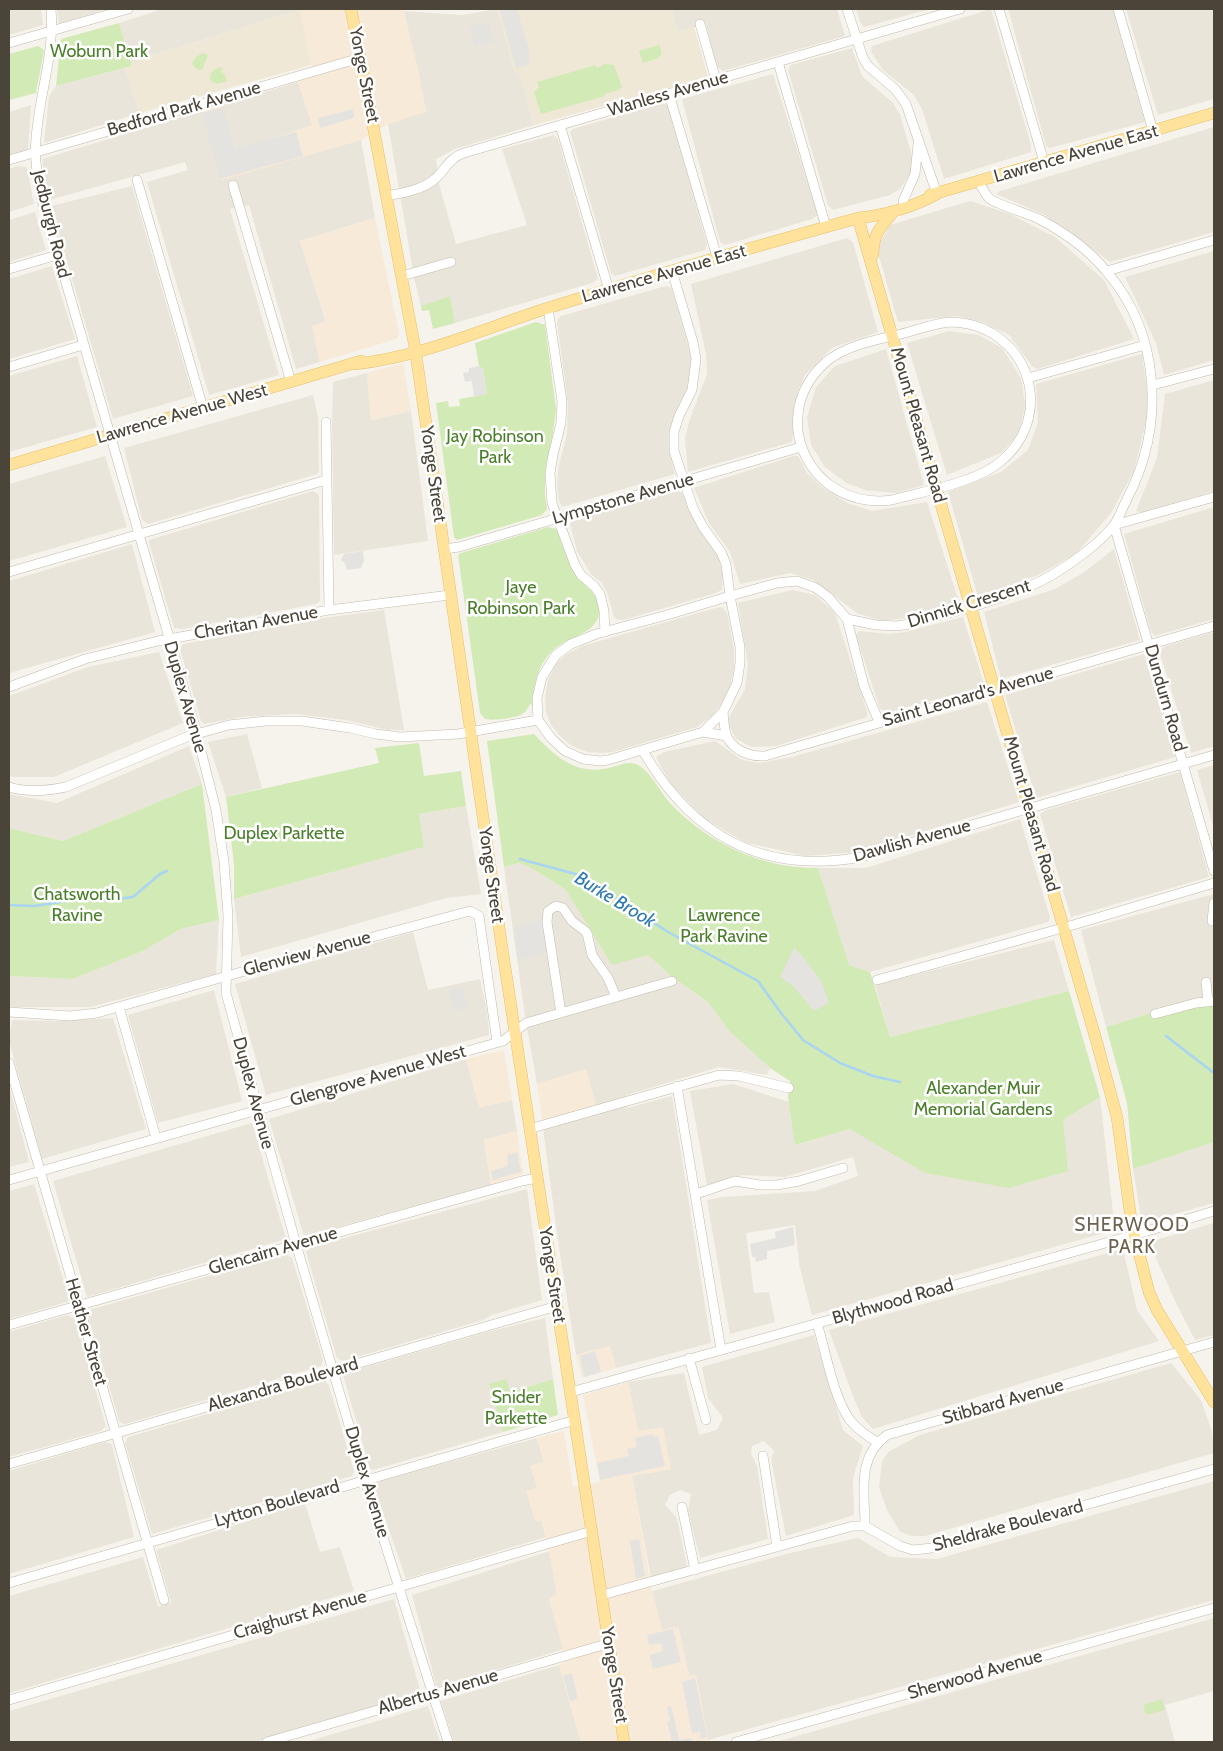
<!DOCTYPE html>
<style>
body{margin:0}
#map{position:relative;width:1223px;height:1751px;overflow:hidden;background:#f6f3ec;font-family:Cabin,sans-serif}
canvas{display:block}
.frame{position:absolute;inset:0;border:10px solid #4b4439;pointer-events:none}
</style>
<div id="map">
<canvas width="1223" height="1751"></canvas>
<div class="frame"></div>
</div>
<script>
const context = document.querySelector('canvas').getContext('2d');
context.lineJoin = 'round';
function fill(path, color) {
  context.fillStyle = color;
  context.fill(path, 'evenodd');
}
function strokePath(path, color, width, dash) {
  context.strokeStyle = color;
  context.lineWidth = width;
  context.lineCap = dash ? 'butt' : 'round';
  context.setLineDash(dash || []);
  context.stroke(path);
}
function drawText(font, color, halo, rows, align = 'center') {
  context.font = font + ' Cabin,sans-serif';
  context.lineWidth = 5;
  context.setLineDash([]);
  context.textBaseline = 'middle';
  context.strokeStyle = halo;
  context.fillStyle = color;
  for (const [text, x, y, turn = 0] of rows) {
    context.save();
    context.translate(x, y);
    context.rotate((+turn || 0) * Math.PI / 180);
    context.textAlign = isNaN(turn) ? turn : align;
    if (halo) context.strokeText(text, 0, 0);
    context.fillText(text, 0, 0);
    context.restore();
  }
}
fill(new Path2D(`
 M9 9H41L43 25 9 35Z
 M57 9H107L59 24Z
 M163 9H299L300 10 131 62 119 23Z
 M497 9 515 73 519 72 534 125 455 149 436 159 439 184 456 244 527 225 502 149 554 135 558 139 598 279 592 283 455 323 450 296 421 306 414 277 388 124 426 111 404 11 462 15Z
 M671 9H837L845 36 723 71 716 66 706 24 678 32Z
 M856 9H930L864 27 860 22Z
 M991 9 1031 145V152L944 179 922 109 913 94 883 70 871 52 872 46Z
 M1008 9H1113L1145 122 1050 148 1046 146Z
 M1126 9H1214V99L1158 115Z
 M852 48 862 76 893 103 900 115 912 156 911 172 901 188 890 195 833 210 828 205 788 70 791 65Z
 M125 68 140 113 44 143 49 96 56 86Z
 M773 74 818 215 812 219 725 245 720 242 682 99Z
 M298 82 313 125 236 152 221 105Z
 M662 103 668 105 707 245 705 250 615 276 611 273 570 132 573 129Z
 M31 105 28 150 9 155V112Z
 M202 111 222 179 361 140 375 218 300 241 326 322 312 326 320 362 296 369 249 205 230 209 279 375 209 395 147 182 188 170 185 162 49 200 42 159Z
 M1214 127V232L1110 262 1043 214 996 194 1000 191Z
 M18 166 27 167 34 204 9 212V169Z
 M132 186 193 396 113 419 51 206Z
 M970 201 1010 214 1055 237 1104 280 1134 339 1037 369 1032 366 1009 335 983 322 957 316 898 322 879 256 878 246 890 225Z
 M35 212 46 250 9 262V220Z
 M847 238 853 242 878 332 832 348 805 375 798 392 792 442 688 472 685 438 690 419 707 374 706 354 691 284Z
 M1214 251V360L1164 375 1156 343 1125 277Z
 M52 266 75 339 9 359V279Z
 M666 286 670 287 672 290 691 355V368L689 384 673 421 670 434V451L675 474 562 507 559 501 557 483 559 465 567 434 568 404 557 322 558 319 561 316Z
 M949 331 979 335 1002 348 1021 378 1025 405 1019 434 1001 453 947 475 907 343Z
 M886 349 924 485 895 493 865 490 846 483 825 467 811 445 807 417 816 387 835 366Z
 M1142 354 1147 390V417L1134 471 1111 513 1076 554 1038 575 978 597 948 492 1001 472 1028 450 1038 423 1036 384Z
 M77 356 97 427 9 452V376Z
 M367 373 371 420 411 411 428 541 334 555 332 421 333 382Z
 M1214 380V491L1141 513 1136 511 1157 458 1165 394Z
 M313 395 318 417 319 471 317 474 148 524 142 520 124 448Z
 M105 456 127 527 9 561V484Z
 M793 456H798L807 473 822 487 847 503 872 511 927 502 959 602 906 618 882 621 857 613 813 580 790 573 740 584 730 552 709 523 694 488Z
 M675 488 679 489 678 491 682 493 701 532 718 556 723 574 722 590 713 594 623 620 616 619 614 617 607 592 602 583 591 574 577 551 570 524 574 517Z
 M313 491 317 493 319 496 320 601 316 604 183 629 174 628 149 543V540Z
 M1214 507V619L1154 636 1150 629 1124 534Z
 M132 544 155 632 9 673V581Z
 M1114 549 1140 640 1001 679 984 612 1055 589 1083 573Z
 M792 590 815 595 835 613 867 711V717L776 746 752 747 736 739 727 721 745 689 748 664 738 603Z
 M719 607 723 608 727 613 734 650V669L729 690 720 706 711 717 697 727 613 752 603 753 587 752 572 746 560 736 551 725 546 712 545 700 548 679 557 663 567 654 582 646Z
 M384 610 404 730H388L346 720 296 714 241 717 204 724 201 721 180 649 183 644 324 618Z
 M963 617 985 687 888 712 880 709 856 635 859 631 890 634 905 632Z
 M1214 632V746L1191 753 1159 651 1166 646Z
 M159 652 183 723 54 777H13L9 775V696L88 667Z
 M1144 654 1175 757 1036 798 1005 695Z
 M987 702 1019 802 858 852 805 856 744 842 704 818 695 809 670 783 656 757 664 752 715 741 742 760 759 763 792 757Z
 M247 734 262 788 226 797 208 742Z
 M189 746 202 784 63 841 9 828V794L57 803Z
 M1214 765V829L1197 770Z
 M1180 772 1209 877 1071 917 1040 814 1046 810Z
 M466 806 481 894 446 898 241 957 234 899 424 847 419 814Z
 M1020 819 1050 917 1048 922 870 972 849 966 818 868H866Z
 M519 863 528 866 566 890 612 964 648 955 672 977 708 1002 729 1031 770 1068 767 1075 719 1067 627 1095V1108L672 1096 711 1343 616 1368 610 1346 576 1355 558 1241 542 1120 595 1105 586 1069 537 1084 525 1016 504 867Z
 M1214 894V995L1160 1010 1106 1027 1081 930Z
 M219 920 216 974 90 1007H9V976L73 979 143 951 181 929Z
 M413 932 428 990 480 979 487 1011 489 1035 266 1095 235 984Z
 M1054 940 1069 991 890 1037 875 985Z
 M214 990 242 1101 158 1123 128 1015Z
 M113 1018 146 1129 42 1159 9 1041 12 1020 55 1021Z
 M466 1059 479 1107 512 1100 517 1131 484 1140 491 1185 304 1236 269 1119Z
 M733 1084 789 1102 796 1145 850 1129 883 1147 1063 1120 1100 1097 1115 1230 812 1315 799 1264 795 1225 746 1233 754 1293 769 1292 775 1322 730 1334 707 1200 723 1197 815 1191 858 1176 853 1157 785 1177 742 1175 707 1185 690 1091Z
 M9 1085 29 1162 9 1167Z
 M252 1123 286 1239 87 1297 53 1181Z
 M1214 1142V1203L1146 1222 1143 1221 1141 1218 1133 1169Z
 M34 1184 70 1301 9 1319V1191Z
 M527 1189 542 1300 492 1315 483 1320 343 1361 337 1358 306 1252 311 1247Z
 M1214 1223V1335L1195 1340 1175 1301 1149 1242Z
 M1123 1249 1137 1310 1159 1341 873 1429 862 1417 854 1399 829 1330Z
 M286 1254 292 1258 323 1360 321 1366 125 1424 121 1423 119 1420 88 1316 89 1310Z
 M67 1315 75 1319 106 1426 101 1431 9 1457V1332Z
 M545 1318 553 1379 509 1392 489 1384 503 1432 373 1470 370 1469 343 1375 348 1372 491 1331Z
 M814 1335 843 1430 863 1446 853 1478 854 1515 786 1536 771 1459 774 1451 764 1441 752 1446 751 1454 757 1466 768 1539 700 1558 688 1511 691 1494 680 1490 670 1495 665 1505 677 1518 687 1567 651 1578 632 1476 671 1469 638 1432 628 1382 684 1373 699 1435 717 1430 723 1418 708 1398 702 1367Z
 M1171 1363 1201 1400 1211 1429 1214 1443V1453L925 1536H912L900 1532 887 1510 879 1487 882 1462 888 1452 920 1435Z
 M325 1380 329 1386 354 1471 352 1476 152 1534 125 1443 128 1437Z
 M537 1438 544 1462 537 1488 527 1491 535 1521 541 1520 546 1537 406 1579 375 1489 376 1484 380 1481Z
 M105 1442 109 1443 112 1445 134 1537 9 1574V1471Z
 M1214 1481V1600L708 1740 696 1675 689 1676 678 1627 662 1630 652 1591 790 1553 858 1538 890 1557 937 1559Z
 M305 1503 320 1552 340 1547 354 1591 9 1693V1596L143 1557 158 1607 171 1602 156 1550Z
 M550 1551 557 1595 549 1598 564 1649 437 1688 412 1595Z
 M394 1599 421 1693 255 1742H10L9 1737V1711Z
 M1214 1618V1691L1165 1705 1175 1742H776Z
 M559 1665 581 1742H454L441 1701Z
 M428 1706 440 1742H306Z`), '#eae5da');
fill(new Path2D(`
 M299 9H403L418 69 426 112 388 124 361 140 222 180 202 111 221 105 236 152 312 125 298 82 313 76Z
 M375 218 399 334 396 339 320 362 312 326 326 321 300 241Z
 M403 363 411 411 371 420 367 373Z
 M504 1050 512 1100 479 1108 466 1059Z
 M586 1069 596 1105 542 1120 537 1084Z
 M517 1131 523 1174 491 1185 484 1140Z
 M610 1346 616 1368 582 1378 576 1355Z
 M628 1382 638 1431 663 1427 671 1469 632 1476 652 1591 662 1630 678 1626 689 1676 696 1675 708 1740 700 1742H581L559 1665 566 1661 549 1598 557 1594 546 1537 541 1520 535 1521 526 1491 537 1488 530 1466 544 1461 537 1438 564 1431 573 1487 600 1482 583 1395Z`), '#f7ead8');
fill(new Path2D(`
 M497 9H671L678 32 694 27 708 77 534 125 519 73H515Z
 M300 10 311 65 140 113 125 68 132 66 131 62Z`), '#efe8d6');
fill(new Path2D(`
 M119 23 132 66 56 86 61 39Z
 M659 45 662 54 658 58 643 63 639 51Z
 M38 46 44 50 36 93 9 100V54Z
 M202 53 208 55 202 70H198L192 64 195 58Z
 M605 64 614 65 622 86 619 90 604 94 605 96 541 114 534 92 539 87 537 82 596 65 597 68Z
 M222 67 223 69 221 70 222 73H224L227 81C219 84 215 85 210 79 210 70 215 69 222 67Z
 M450 296 455 323 433 329 429 310 422 311 421 306Z
 M536 322 545 325 556 409 553 433 545 471V496L547 509 542 515 457 540 454 537 436 403 448 401 449 407 460 406 459 399 487 394 483 369 479 366 475 343Z
 M548 527 556 529C565 548 566 564 581 580 588 589 598 595 599 608 602 634 566 636 551 652 537 667 534 685 532 705L530 704C528 708 526 712 522 714 516 718 492 721 485 719L480 713 458 555 461 553Z
 M534 734C555 756 576 776 609 768 619 766 628 760 638 765 650 771 661 793 670 803 707 843 763 869 818 868L849 965 870 972 890 1037 1069 991 1100 1097 1063 1120 1068 1171 1009 1188 925 1173 850 1129 795 1145 788 1097 790 1081 770 1068 729 1031 708 1002 672 977 648 955 612 965 566 890 528 866 519 863 504 867 487 741Z
 M419 743 424 776 461 771 466 806 419 814 424 847 234 899V864L226 797 379 763 375 748Z
 M202 784 219 920 181 929 143 951 73 979 9 976V828L63 841Z
 M1214 1005V1142L1133 1169 1127 1103 1106 1027 1160 1010Z
 M506 1379 510 1392 553 1379 558 1415 503 1432 489 1384Z
 M1162 1699 1165 1710 1146 1715 1143 1705Z`), '#d2eab5');
fill(new Path2D(`
 M508 9H517L529 50V65L516 68 500 11Z
 M488 22 494 41 475 46 469 27Z
 M223 107 235 149 296 132 303 156 220 179 202 113Z
 M353 109 354 118 320 128 318 118Z
 M479 366 483 369 487 394 474 397 472 381 465 382 463 373 469 372V368Z
 M363 551 364 561 361 568 347 570 345 563 341 560 344 554Z
 M541 920 548 952 518 960 514 928Z
 M794 948 803 957 821 981 829 1003 814 1011 793 986 780 977Z
 M462 986 468 1007 454 1011 448 990Z
 M517 1152 521 1172 493 1180 491 1171 507 1166 508 1162 507 1155Z
 M793 1227 795 1245 767 1251V1259L756 1262 755 1257H752L750 1244 776 1238 775 1232Z
 M595 1351 601 1372 584 1377 580 1356Z
 M652 1434 653 1437 658 1436 665 1466 600 1480 597 1463 629 1456 627 1449 637 1447 635 1438Z
 M639 1539 645 1576 636 1579 630 1541Z
 M673 1629 681 1662 653 1669 650 1655 663 1651 661 1643 649 1645 647 1635Z
 M572 1673 578 1699 570 1701 563 1676Z
 M695 1678 707 1737 701 1739 700 1732 692 1733 682 1682Z
 M671 1706 679 1740 691 1738 692 1742H672L667 1722 670 1721 667 1707Z`), '#e5e3e0');
strokePath(new Path2D(`
 M520 859 579 875 668 932 758 981 781 1013 803 1040 840 1063 873 1076 900 1082
 M9 905 34 906 67 901 86 899 110 900 133 897 160 874 167 871
 M1166 1036 1214 1073`), '#a9d4f2', 2.5);
const minor = new Path2D(`
 M51 9C55 53 39 95 36 139 34 159 38 180 42 200L195 727 216 810 224 862 228 916 226 993 294 1237 367 1487 448 1742
 M847 9 863 58 868 66 895 89 906 104 937 194
 M999 9 1044 162
 M1118 9 1153 131
 M700 24 716 80
 M9 43 128 9
 M778 62 826 227
 M669 94 717 257
 M560 125 609 290
 M9 160 360 58
 M137 180 203 408
 M233 185 291 382
 M387 196C403 193 422 190 435 179 446 169 449 158 464 153L960 9
 M903 201 915 174 918 144
 M9 269 57 255
 M672 271 693 342 696 359 692 390 679 416 674 432V451L693 508 703 527 721 552 726 564 730 596 740 647V663L737 683 723 712 703 732 608 760 600 761 583 759 565 751 551 738 538 720 537 698 542 677 556 655 571 644 596 634 667 615 730 596 777 583 797 581 816 588 828 597 847 619 876 625 897 626 909 624C956 610 1009 600 1052 575 1071 564 1100 543 1114 525 1119 518 1122 509 1126 501 1165 428 1162 335 1106 271 1089 250 1065 233 1041 220 1030 214 994 204 989 198 985 194 982 187 979 182
 M1107 271 1214 240
 M402 276 451 262
 M548 308 562 401 561 423 553 455 550 473 552 503 575 565 581 575 594 586 600 594 604 611 605 632
 M949 322C1026 322 1060 413 1000 462 975 483 924 491 892 500 811 511 764 417 826 362 846 345 877 340 901 334 917 330 932 324 949 322Z
 M9 367 83 345
 M1028 378 1145 345
 M1153 385 1214 369
 M326 422 329 610
 M1114 525 1214 871
 M1114 525 1214 497
 M444 549 459 547 801 447
 M9 572 326 480
 M847 619 864 686 879 722
 M9 687 85 659 158 641 329 610 450 595
 M723 712C724 720 724 730 727 737 734 751 751 757 765 756L1214 626
 M703 732 727 736
 M643 751C692 836 762 875 861 857L1214 755
 M9 787C28 793 47 791 66 787L189 736 229 725 266 721H302L350 728 376 734 400 737 458 734 538 720
 M1212 921 1214 903
 M877 980 1073 925 1214 883
 M1206 982 1208 1002
 M119 1007 156 1138
 M9 1012 70 1016 97 1013 234 974 470 911 479 916 497 1042
 M561 1013 547 922 548 911 556 906 563 908 572 921 585 931 587 933 592 955 608 978 616 997
 M1155 1014 1196 1003 1214 1001
 M9 1063 164 1600
 M677 1086 721 1350
 M529 1129 719 1075 739 1076 789 1088
 M9 1180 503 1041 526 1023 672 981
 M696 1194 735 1181 760 1185H777L799 1181 843 1168
 M817 1323C826 1352 833 1397 850 1420 857 1429 867 1436 877 1442
 M9 1325 522 1181 537 1178
 M689 1358 706 1420
 M571 1392 1134 1235 1214 1211
 M763 1456 777 1547
 M9 1464 557 1306
 M682 1507 695 1570
 M865 1526C865 1492 856 1458 887 1435L1214 1342
 M9 1583 575 1420
 M602 1595 853 1526H865L900 1546 913 1550 932 1548 1214 1469
 M9 1700 592 1531
 M267 1742 610 1643
 M736 1742 1214 1608`);
const major = new Path2D(`
 M351 9 415 348 501 941 624 1742
 M930 195 1214 113
 M858 218 1097 1043 1117 1117 1132 1226 1149 1292 1157 1310 1214 1402
 M873 255C873 233 881 227 894 211
 M355 364C422 357 485 328 548 308 650 276 754 247 858 218 885 215 913 207 937 194
 M9 465 361 361`);
strokePath(minor, '#c2bbae', 10);
strokePath(major, '#e6c16a', 12);
strokePath(minor, '#fff', 9);
strokePath(major, '#ffe39c', 11);
drawText('18px', '#4a7f2a', '#fff', [
 ["Woburn Park",99,52],
 ["Jay Robinson",495,437],
 ["Park",495,458],
 ["Jaye",521,588],
 ["Robinson Park",521,609],
 ["Duplex Parkette",284,834],
 ["Chatsworth",77,895],
 ["Ravine",77,916],
 ["Lawrence",724,916],
 ["Park Ravine",724,937],
 ["Alexander Muir",983,1089],
 ["Memorial Gardens",983,1110],
 ["Snider",516,1398],
 ["Parkette",516,1419]
]);
drawText('18px', '#4b4439', '#fff', [
 ["Yonge Street",364,75,79],
 ["Wanless Avenue",668,94,-16],
 ["Bedford Park Avenue",184,109,-16],
 ["Lawrence Avenue East",1076,154,-16],
 ["Jedburgh Road",51,224,76],
 ["Lawrence Avenue East",664,274,-16],
 ["Lawrence Avenue West",182,414,-16],
 ["Mount Pleasant Road",918,425,74],
 ["Yonge Street",433,474,82],
 ["Lympstone Avenue",623,499,-16],
 ["Dinnick Crescent",969,604,-17],
 ["Cheritan Avenue",256,623,-10],
 ["Duplex Avenue",185,697,74],
 ["Saint Leonard's Avenue",968,697,-16],
 ["Dundurn Road",1165,698,74],
 ["Mount Pleasant Road",1031,814,74],
 ["Dawlish Avenue",912,841,-15],
 ["Yonge Street",491,875,82],
 ["Glenview Avenue",307,954,-15],
 ["Glengrove Avenue West",378,1076,-16],
 ["Duplex Avenue",253,1093,75],
 ["Glencairn Avenue",273,1251,-16],
 ["Yonge Street",552,1275,81],
 ["Blythwood Road",893,1302,-16],
 ["Heather Street",86,1332,74],
 ["Alexandra Boulevard",283,1385,-16],
 ["Stibbard Avenue",1003,1402,-16],
 ["Duplex Avenue",367,1482,73],
 ["Lytton Boulevard",277,1504,-16],
 ["Sheldrake Boulevard",1008,1526,-15],
 ["Craighurst Avenue",300,1615,-16],
 ["Yonge Street",614,1675,81],
 ["Sherwood Avenue",975,1675,-16],
 ["Albertus Avenue",438,1692,-16]
]);
drawText('italic 19px', '#2e7ab2', '#fff', [
 ["Burke Brook",615,900,31]
]);
context.letterSpacing = '1px';
drawText('19px', '#6e6250', '#fff', [
 ["SHERWOOD",1132,1225],
 ["PARK",1132,1247]
]);
context.letterSpacing = '0px';
</script>
